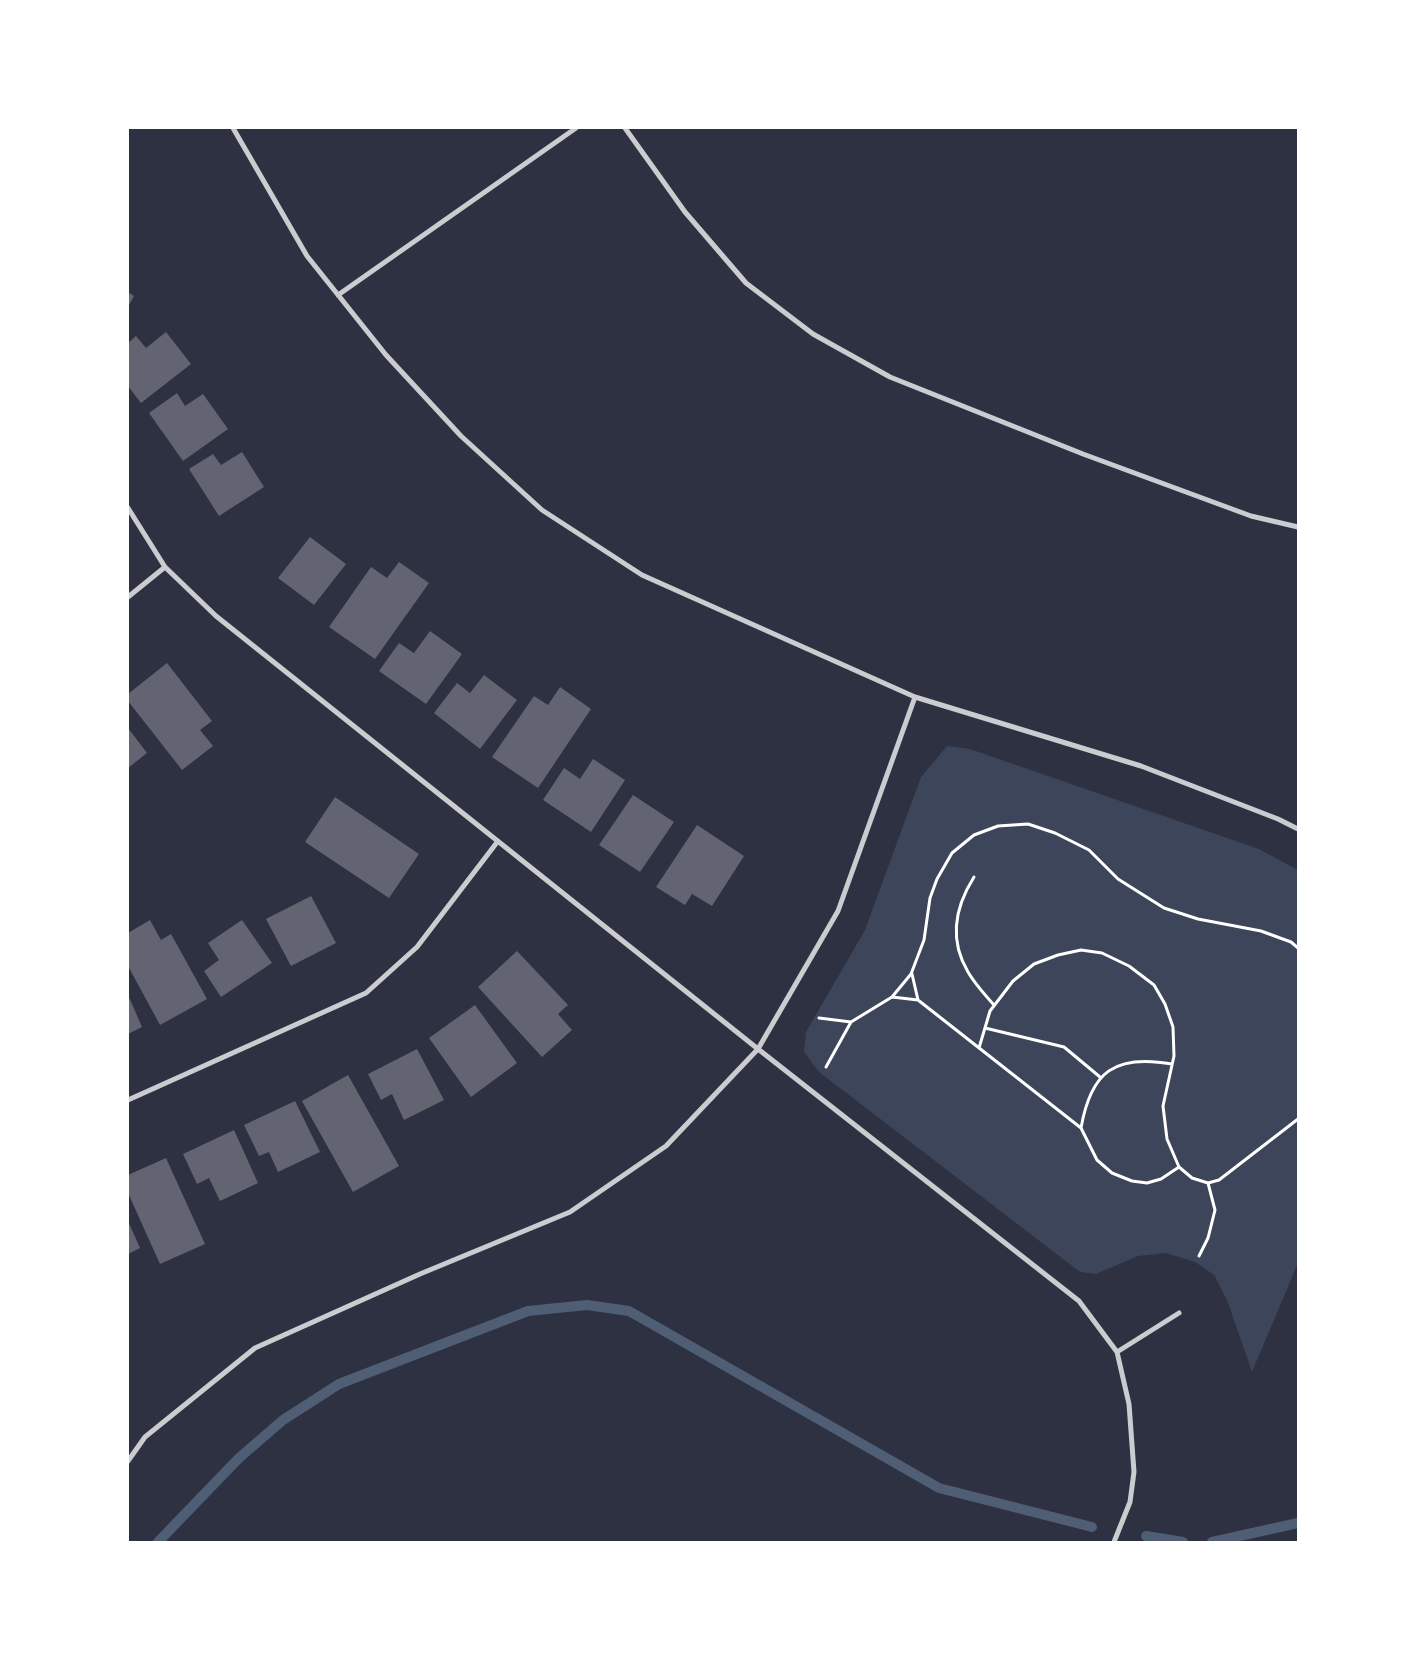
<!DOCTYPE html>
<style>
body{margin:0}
#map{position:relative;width:1426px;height:1670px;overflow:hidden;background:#2d3142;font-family:"Exo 2",sans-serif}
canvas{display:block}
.frame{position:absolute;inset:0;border:129px solid #fff;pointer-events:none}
</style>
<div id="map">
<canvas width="1426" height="1670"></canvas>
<div class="frame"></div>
</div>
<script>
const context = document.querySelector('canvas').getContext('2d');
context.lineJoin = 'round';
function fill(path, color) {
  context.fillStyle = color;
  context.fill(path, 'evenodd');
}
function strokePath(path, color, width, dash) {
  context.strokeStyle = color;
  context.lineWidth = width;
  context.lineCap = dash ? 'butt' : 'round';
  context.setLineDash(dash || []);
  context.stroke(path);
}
fill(new Path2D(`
 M947 746 970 749 1259 849 1298 870V1263L1252 1372 1227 1300 1214 1275 1195 1262 1166 1253 1138 1256 1096 1274 1080 1272 819 1072 804 1052 806 1032 865 930 921 777Z`), '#3c4559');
strokePath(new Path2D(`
 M1146 1536 1183 1542
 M158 1542 239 1458 283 1420 339 1384 528 1311 587 1305 629 1311 939 1488 1092 1527
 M1212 1542 1298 1523`), '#4f5d75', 10);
fill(new Path2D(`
 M128 292 134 296 128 307Z
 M166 332 191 364 141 403 128 386V343L136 336 146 348Z
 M177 393 185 406 203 394 228 429 183 461 149 413Z
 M242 452 264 487 219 516 189 469 213 454 221 465Z
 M310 537 346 564 314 605 278 578Z
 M399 562 429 583 375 659 329 627 371 567 387 578Z
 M430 631 462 654 426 704 379 671 399 643 414 653Z
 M167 663 212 721 200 730 213 746 182 770 128 701V694Z
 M484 675 517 700 480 749 434 713 457 683 470 693Z
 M560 687 591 709 538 788 492 757 534 696 548 705Z
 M128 728 147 753 128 768Z
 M593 759 625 780 591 832 543 800 564 768 580 779Z
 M633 795 674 822 640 872 599 845Z
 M335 797 419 854 389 898 305 842Z
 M697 825 744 856 712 906 692 894 685 905 656 887Z
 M311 896 336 943 291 966 266 919Z
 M150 920 161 940 171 934 207 999 160 1025 128 966V933Z
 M242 920 272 963 221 997 204 971 219 960 208 943Z
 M517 951 568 1005 558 1014 572 1030 542 1057 478 987Z
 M128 995 142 1027 128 1034Z
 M475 1005 517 1063 471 1097 429 1038Z
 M417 1049 444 1100 404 1120 392 1094 381 1100 368 1074Z
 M348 1075 399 1166 353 1192 302 1101Z
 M295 1101 320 1152 278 1172 269 1152 259 1156 244 1125Z
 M234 1130 258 1183 220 1201 209 1178 197 1184 183 1154Z
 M166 1158 205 1244 160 1264 128 1193V1175Z
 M128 1221 140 1248 128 1254Z`), '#626471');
strokePath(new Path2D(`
 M974 877C955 907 949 940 968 972 975 984 985 995 994 1005
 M912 974 918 1000
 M892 997 911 974 924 940 930 898 937 879 952 853 974 835 998 826 1028 824 1055 833 1089 850 1118 879 1164 908 1198 919 1261 931 1291 942 1298 948
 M819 1018 851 1022 892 997 918 1000 1081 1128 1097 1160 1112 1173 1132 1181 1147 1183 1161 1179 1179 1167 1192 1178 1208 1183 1215 1210 1208 1238 1199 1256
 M985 1028 1064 1047 1100 1077
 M979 1048 990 1011 1013 981 1034 964 1058 955 1081 950 1102 953 1129 966 1154 985 1165 1004 1173 1027 1174 1056 1163 1106 1167 1139 1179 1167
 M826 1067 851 1022
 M1081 1128C1091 1071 1115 1054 1172 1064
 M1208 1183 1219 1180 1298 1119`), '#fff', 3);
strokePath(new Path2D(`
 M233 128 307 256 386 355 461 436 542 510 642 575 915 697 1141 766 1278 819 1298 829
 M625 128 685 212 746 283 813 334 890 377 1083 454 1251 516 1298 527
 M338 295 576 128
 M128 508 165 567 216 616 758 1049 1079 1301 1117 1352 1129 1404 1134 1472 1130 1502 1114 1542
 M128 597 165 567
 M128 1100 366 993 417 947 498 841
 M1117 1352 1179 1313
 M128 1461 145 1437 255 1348 420 1274 570 1212 666 1146 758 1049 838 911 915 697`), '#caccd0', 5);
</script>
